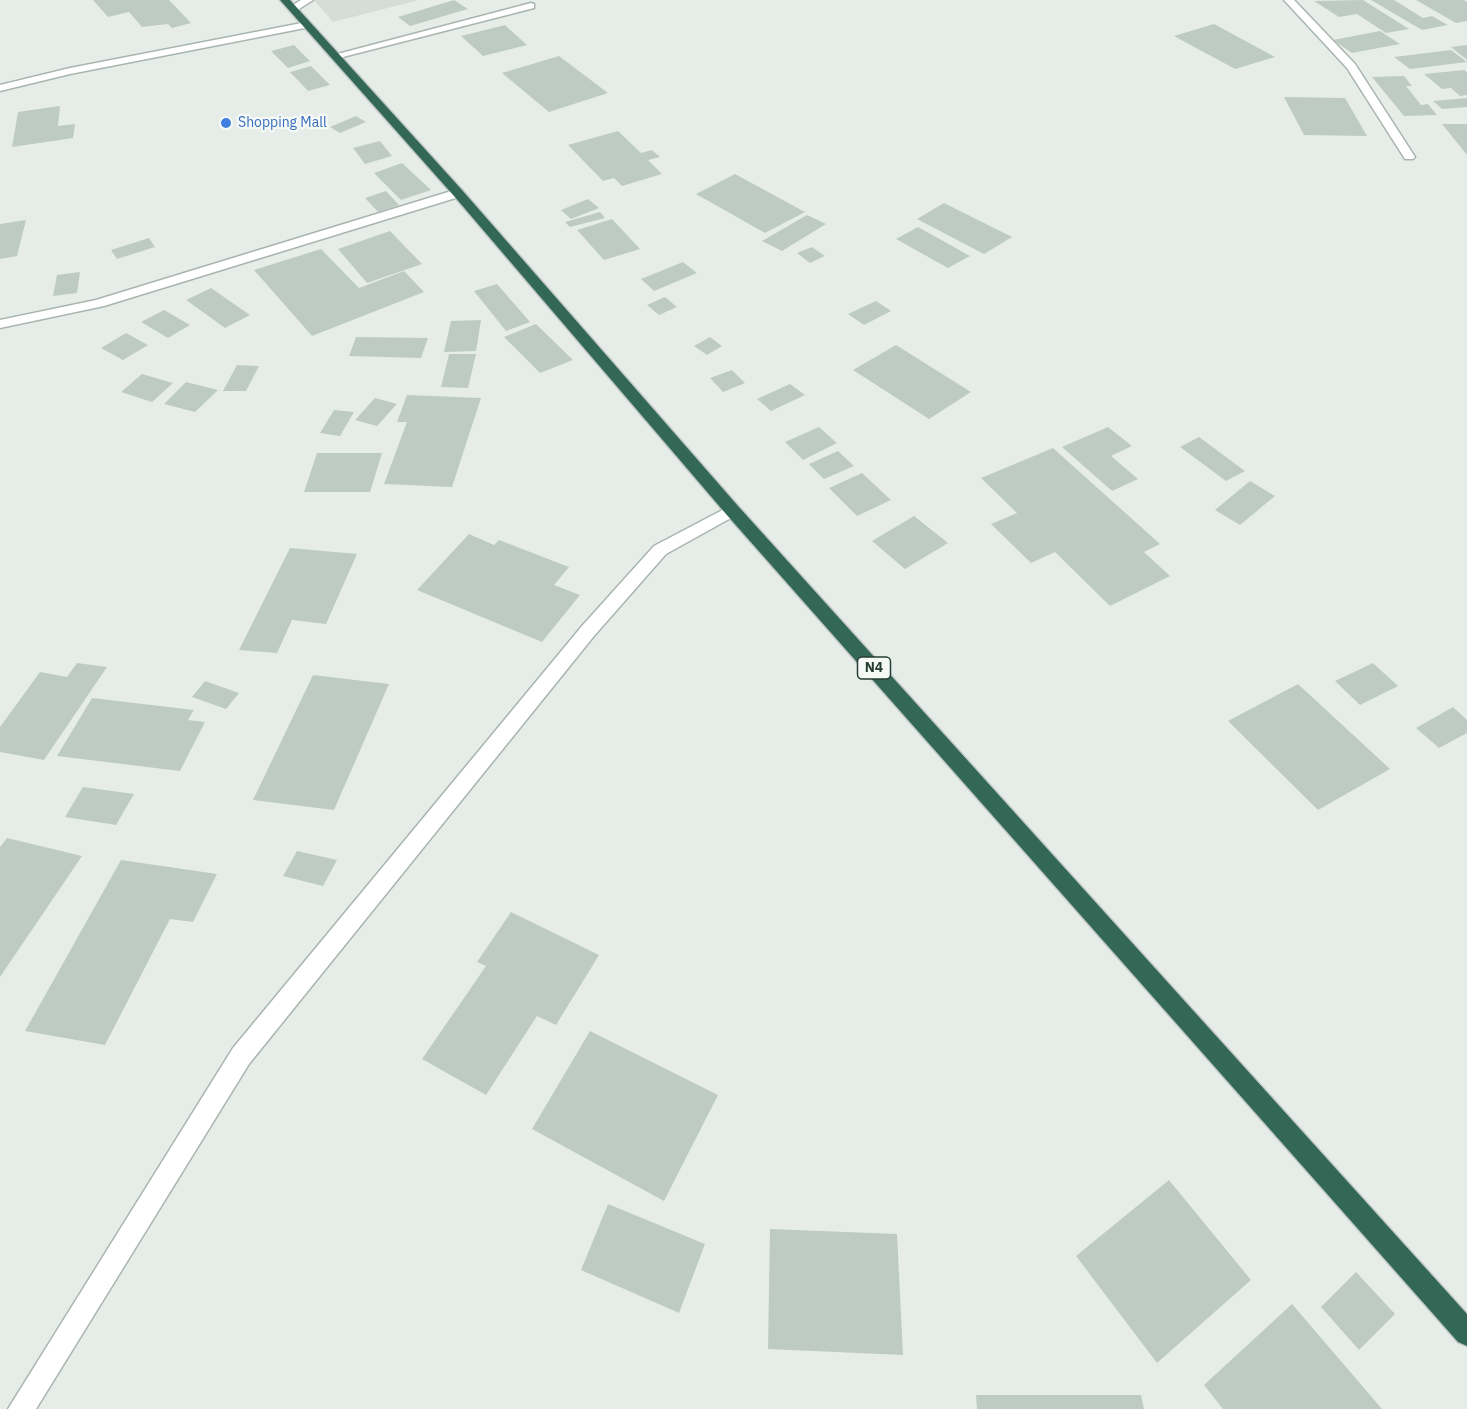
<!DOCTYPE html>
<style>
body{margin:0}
canvas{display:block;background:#e6ede9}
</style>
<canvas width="1467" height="1409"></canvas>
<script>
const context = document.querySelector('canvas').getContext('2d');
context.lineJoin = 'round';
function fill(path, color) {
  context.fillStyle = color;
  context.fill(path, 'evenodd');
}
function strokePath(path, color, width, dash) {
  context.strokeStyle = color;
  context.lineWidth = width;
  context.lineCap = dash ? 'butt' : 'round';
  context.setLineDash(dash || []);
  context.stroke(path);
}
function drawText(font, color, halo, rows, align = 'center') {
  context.font = font + ' "IBM Plex Sans",sans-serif';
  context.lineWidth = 4.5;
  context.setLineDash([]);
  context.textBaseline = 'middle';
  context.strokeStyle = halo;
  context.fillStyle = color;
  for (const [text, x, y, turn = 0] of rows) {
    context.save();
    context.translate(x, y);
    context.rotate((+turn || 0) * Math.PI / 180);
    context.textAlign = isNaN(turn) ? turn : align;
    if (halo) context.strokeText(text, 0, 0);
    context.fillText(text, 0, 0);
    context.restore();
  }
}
fill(new Path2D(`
 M314 0H419L333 22Z`), '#d4ddd8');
fill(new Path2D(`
 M93 0H169L191 23 172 28 168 24 142 27 129 12 108 17Z
 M454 0 468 9 410 26 398 17Z
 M1363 0 1409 29 1386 33 1357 14 1339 17 1314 1Z
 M1371 0H1394L1423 18 1432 16 1448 25 1422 30Z
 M1416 0H1464L1467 2V21L1456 23Z
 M1214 24 1275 57 1235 69 1174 36Z
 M505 25 527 45 483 56 461 36Z
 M1380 31 1400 44 1352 53 1333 40Z
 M294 45 310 61 288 68 271 51Z
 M1467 45V60L1451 47Z
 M1451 50 1467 62 1410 69 1394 57Z
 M559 56 608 93 549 112 502 73Z
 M311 66 330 85 308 91 290 72Z
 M1464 70 1467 72V95L1460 96 1451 88 1442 89 1424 74Z
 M1404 76 1412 86H1406L1421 105 1428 104 1437 115 1404 116 1372 77Z
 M1284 97 1345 98 1367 136 1304 135Z
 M1467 98V107L1442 109 1433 101Z
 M60 106 58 126 75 124 73 138 12 147 18 112Z
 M356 116 366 122 340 133 330 127Z
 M1442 124H1467V155Z
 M618 131 641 153 652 150 660 157 648 160 662 174 622 186 614 178 603 181 568 145Z
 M380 141 392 156 365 164 353 148Z
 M402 163 431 190 401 200 374 173Z
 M735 174 805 212 765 233 696 194Z
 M386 191 399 205 378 212 365 198Z
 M588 199 599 208 571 219 561 210Z
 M944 203 1012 237 984 254 917 219Z
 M600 212 605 218 570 227 565 222Z
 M807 215 826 224 782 251 762 241Z
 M612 219 640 249 604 260 577 230Z
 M26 220 17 256 0 259V224Z
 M918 227 970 256 948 268 896 239Z
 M390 231 422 264 367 283 338 249Z
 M149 238 155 247 117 259 111 250Z
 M812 247 825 256 810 263 797 253Z
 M321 249 359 288 404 271 424 292 312 336 254 270Z
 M683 262 697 273 654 291 641 279Z
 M80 272 77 293 53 296 57 275Z
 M497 284 530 322 506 331 474 291Z
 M211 288 250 315 225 328 186 300Z
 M665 297 677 307 659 315 647 305Z
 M876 301 891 311 864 325 848 314Z
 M164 310 190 325 168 338 141 322Z
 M481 320 476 351 444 352 451 321Z
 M536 324 573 360 540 373 504 337Z
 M126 333 148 345 123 360 101 348Z
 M356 337 428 338 421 358 349 356Z
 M710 337 722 346 707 355 694 346Z
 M896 345 971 392 929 419 853 370Z
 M449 354H476L468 388 441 387Z
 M237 365 259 366 246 391H223Z
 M732 370 745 383 723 392 710 378Z
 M142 374 173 383 152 402 121 392Z
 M186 382 218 390 195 412 164 404Z
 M790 384 805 395 771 411 757 399Z
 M407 395 481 398 452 487 384 484 407 422H397Z
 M375 398 397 404 377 426 355 420Z
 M334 410 354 412 340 436 320 433Z
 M819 427 837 443 803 460 785 442Z
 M1108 427 1132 446 1111 456 1138 479 1112 491 1062 447Z
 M1199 437 1245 471 1226 481 1180 447Z
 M1053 448 1160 544 1144 552 1170 576 1110 606 1055 552 1031 563 991 524 1017 513 981 478Z
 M838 451 854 466 824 479 809 464Z
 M317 453H382L370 492H304Z
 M862 473 891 500 857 516 829 488Z
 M1250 481 1275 496 1240 525 1215 510Z
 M914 516 948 543 905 569 872 541Z
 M469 534 494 545 499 540 569 567 554 585 580 595 542 642 417 590Z
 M290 548 357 554 326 624 292 620 277 653 239 650Z
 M77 663 107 667 44 760 0 752V727L40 672 67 677Z
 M1373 663 1398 686 1360 705 1335 681Z
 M313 675 389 684 334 810 253 800Z
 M205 681 239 693 226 709 192 697Z
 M1298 684 1390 769 1318 810 1228 721Z
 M92 698 194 710 188 720 205 722 180 771 57 756Z
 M1453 707 1467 720V733L1439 748 1416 728Z
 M83 787 134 794 116 825 65 817Z
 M7 838 82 856 0 977V847Z
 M297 851 337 860 323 886 283 876Z
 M121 860 217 874 193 922 170 919 105 1045 25 1031Z
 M511 912 599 955 556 1025 537 1016 486 1095 422 1059 486 966 477 962Z
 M590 1031 718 1095 664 1201 532 1129Z
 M1169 1180 1251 1280 1157 1363 1076 1256Z
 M608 1204 705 1244 679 1313 581 1270Z
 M770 1229 897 1234 903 1355 768 1349Z
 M1356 1272 1395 1314 1359 1350 1321 1307Z
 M1292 1304 1382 1409H1223L1204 1385Z
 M976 1395H1141L1144 1409H977Z`), '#becbc4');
const minor = new Path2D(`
 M301 0H313L296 11H290V7Z
 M1284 0H1294L1355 64 1415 157 1413 159H1405L1347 68Z
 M531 3 534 4V8L335 59 330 56Z
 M307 22 310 23V27L70 74 0 91V85L70 68Z
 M458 189 462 190V196L104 306 0 328V320L96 300Z
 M732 505 738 506 740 510 738 514 666 554 594 636 249 1064 36 1409H8L233 1048 582 626 654 546Z`);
const highway = new Path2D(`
 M280 0H290L462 190 738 506 1467 1314V1346L1458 1342 726 514 454 196Z`);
strokePath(minor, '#a9b5af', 3);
strokePath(highway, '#c2c9c6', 3);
fill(minor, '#fff');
fill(highway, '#346856');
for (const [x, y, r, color] of [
 [226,123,6,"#3f7fe0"]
]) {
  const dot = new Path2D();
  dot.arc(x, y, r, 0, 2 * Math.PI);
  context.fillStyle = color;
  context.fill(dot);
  strokePath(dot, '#f6faf7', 2);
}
drawText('14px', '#366cbe', '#f6faf7', [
 ["Shopping Mall",238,123]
], 'left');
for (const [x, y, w] of [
 [874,668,33]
]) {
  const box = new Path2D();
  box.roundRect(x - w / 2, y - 11, w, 22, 4.5);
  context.fillStyle = '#f6faf7';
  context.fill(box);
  strokePath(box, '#263e34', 1.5);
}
drawText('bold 14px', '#263e34', null, [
 ["N4",874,668]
]);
</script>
